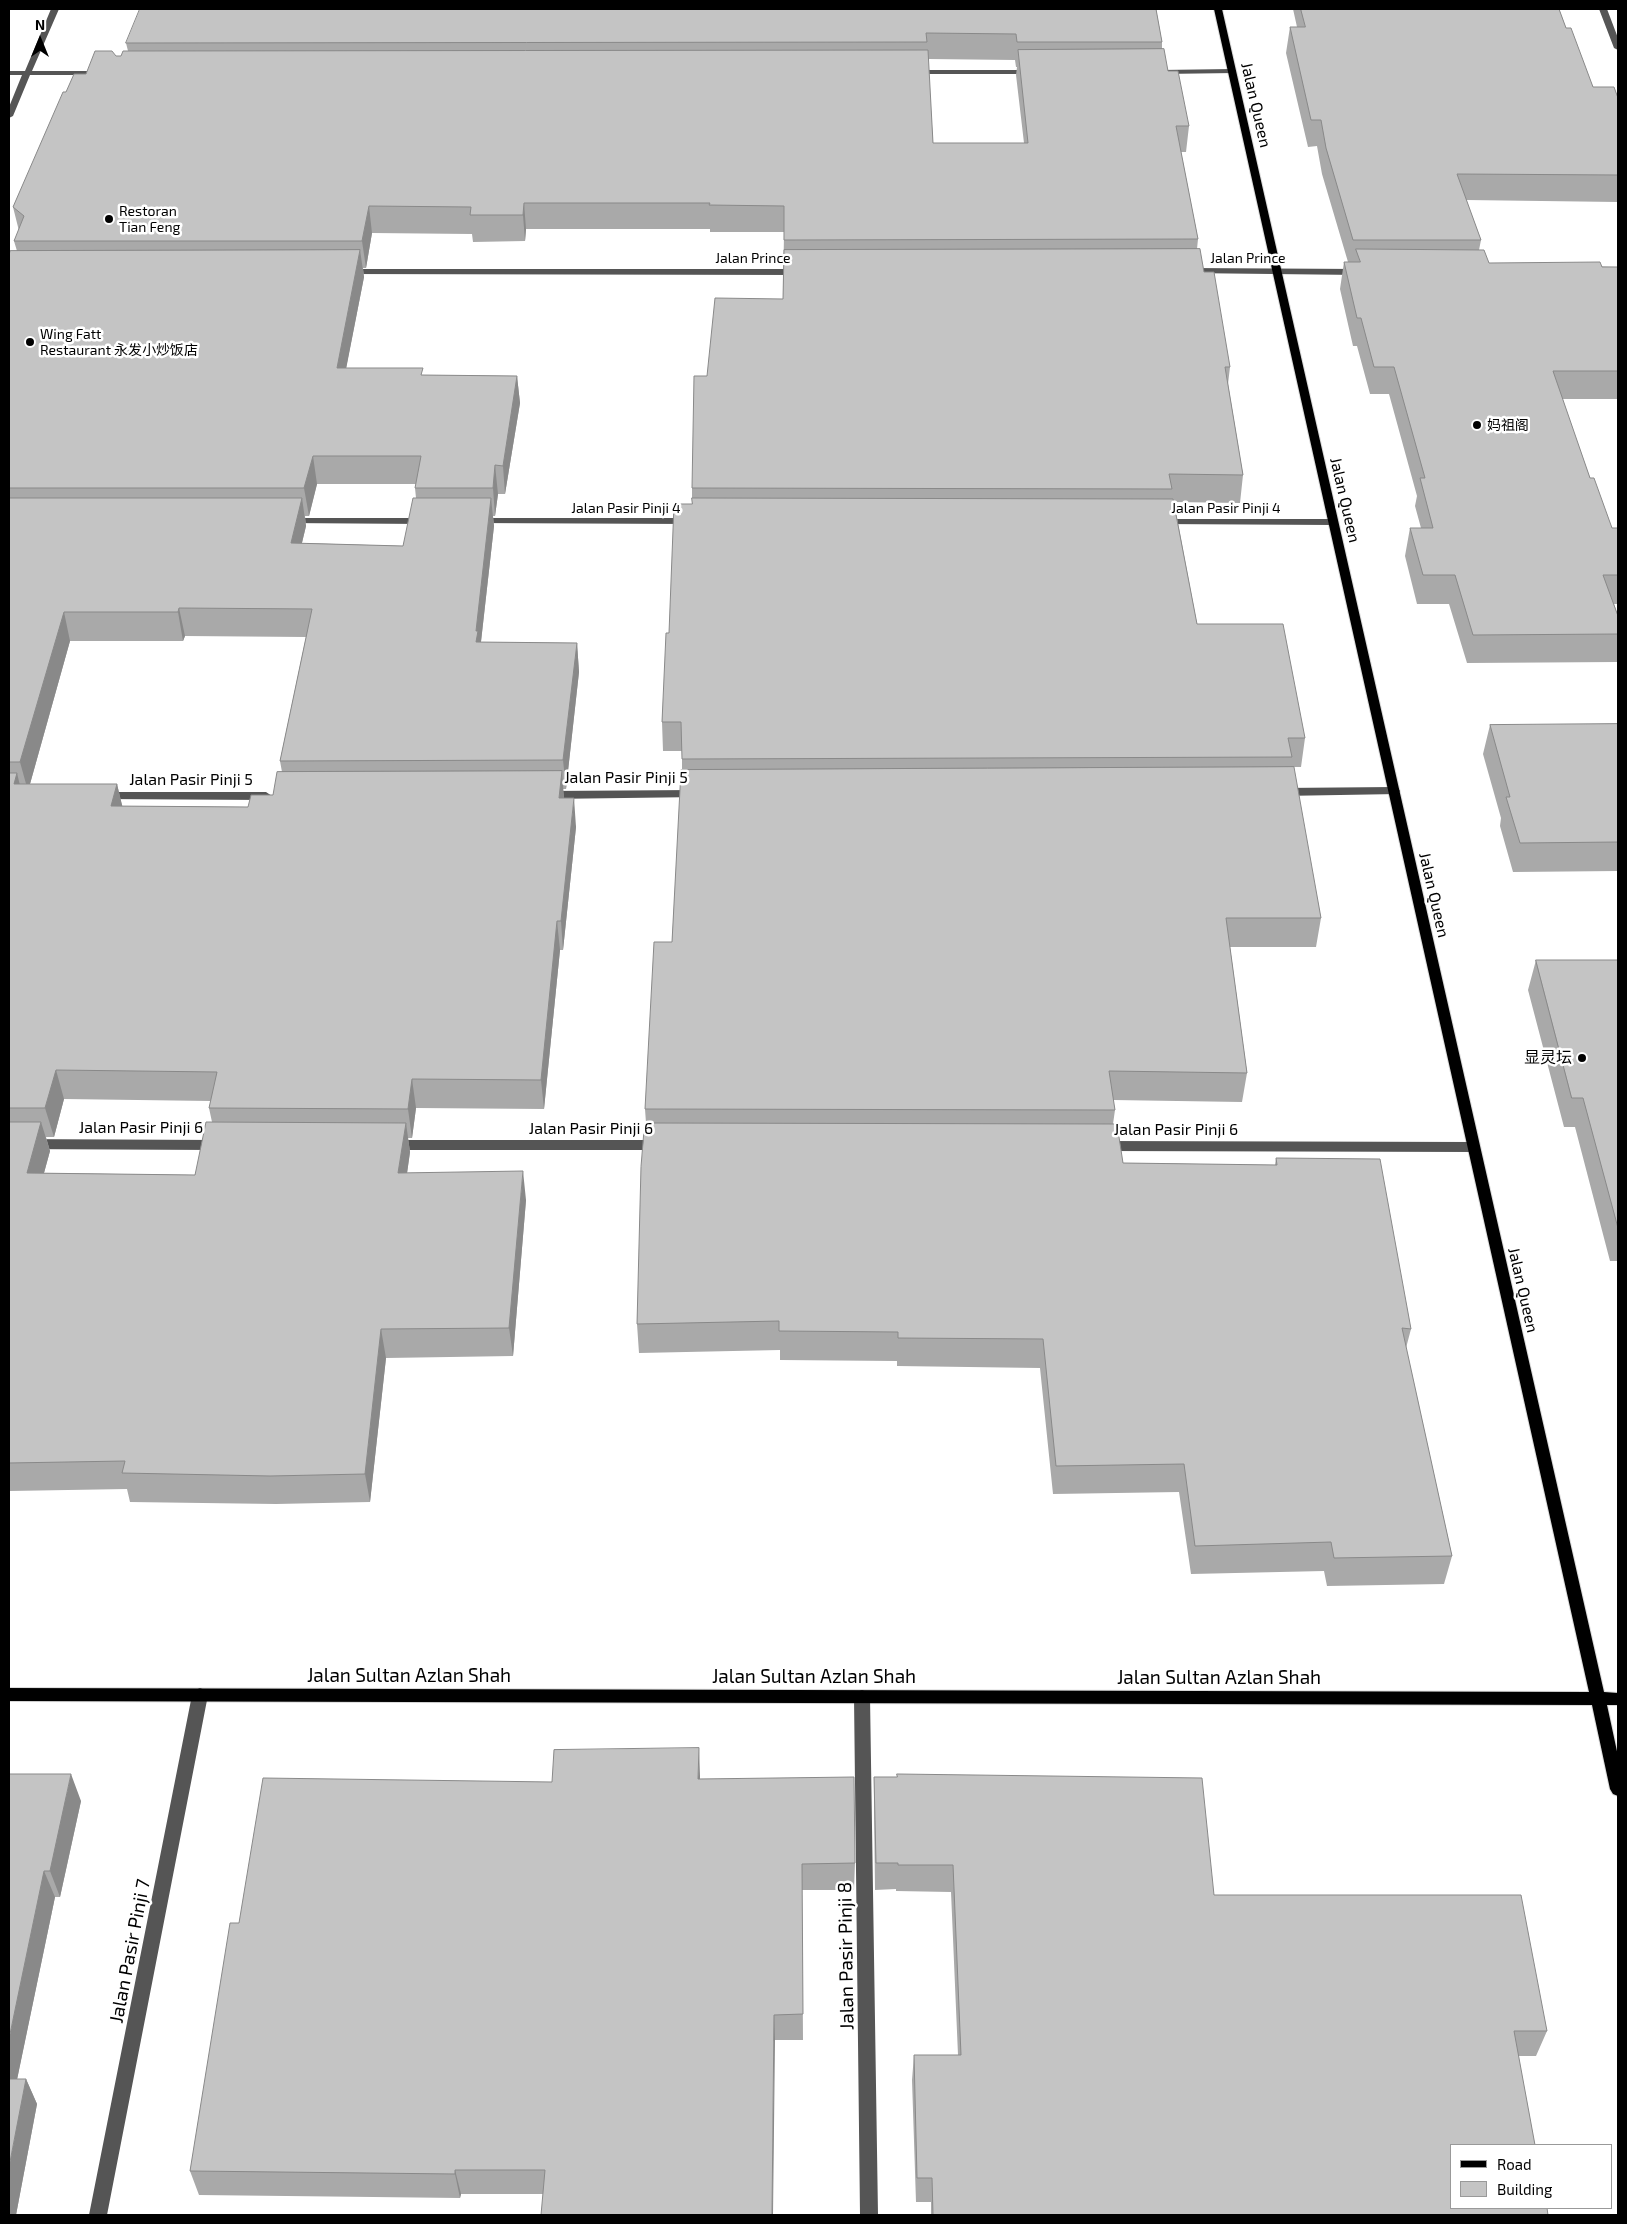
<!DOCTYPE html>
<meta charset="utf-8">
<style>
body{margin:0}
#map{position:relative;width:1627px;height:2224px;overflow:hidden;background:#fff;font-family:"Exo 2",sans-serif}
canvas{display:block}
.frame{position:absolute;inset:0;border:10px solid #000;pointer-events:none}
.legend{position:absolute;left:1450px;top:2144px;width:162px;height:65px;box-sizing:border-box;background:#fff;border:1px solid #999;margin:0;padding:6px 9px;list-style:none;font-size:15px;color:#000}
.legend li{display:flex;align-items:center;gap:10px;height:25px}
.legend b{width:25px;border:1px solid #999}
.north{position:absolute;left:15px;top:15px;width:50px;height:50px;-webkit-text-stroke:4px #fff;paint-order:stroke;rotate:0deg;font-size:14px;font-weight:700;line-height:20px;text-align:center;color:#000}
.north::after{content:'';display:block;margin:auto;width:18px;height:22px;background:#000;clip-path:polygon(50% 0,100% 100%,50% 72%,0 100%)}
</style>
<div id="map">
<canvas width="1627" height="2224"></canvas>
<div class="frame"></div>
<ul class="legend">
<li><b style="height:6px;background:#000"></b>Road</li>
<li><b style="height:14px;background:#c4c4c4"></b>Building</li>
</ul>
<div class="north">N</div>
</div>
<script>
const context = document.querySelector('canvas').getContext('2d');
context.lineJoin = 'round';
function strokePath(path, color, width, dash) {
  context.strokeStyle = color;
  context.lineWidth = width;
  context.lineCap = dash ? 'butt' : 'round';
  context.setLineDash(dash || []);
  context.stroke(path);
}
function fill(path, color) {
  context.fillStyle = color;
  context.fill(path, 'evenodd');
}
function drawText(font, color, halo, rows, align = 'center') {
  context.font = font + ' "Exo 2","Noto Sans SC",sans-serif';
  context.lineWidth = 5;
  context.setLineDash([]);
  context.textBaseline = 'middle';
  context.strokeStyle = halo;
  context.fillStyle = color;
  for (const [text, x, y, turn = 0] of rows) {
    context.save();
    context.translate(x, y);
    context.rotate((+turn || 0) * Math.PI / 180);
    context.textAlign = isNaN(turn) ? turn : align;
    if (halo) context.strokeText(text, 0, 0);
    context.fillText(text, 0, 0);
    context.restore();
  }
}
const major = new Path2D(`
 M1214 9H1222L1604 1692 1618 1693V1705H1607L1618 1756V1796L1613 1794 1610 1789 1592 1705 9 1701V1688L1589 1692Z`);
strokePath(major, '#dbdbdb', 2);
fill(new Path2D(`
 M51 9H59L32 71H101L105 73 101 75H30L13 116 9 118V107L22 75H9V71H25Z
 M1599 9H1607L1618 38V50L1614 48Z
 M1232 69 1236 71 1235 73 1161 74 1157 72 1161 70Z
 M911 70H1034L1038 72 1034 74H911Z
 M1189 268 1359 269 1363 272 1359 275 1186 273V269Z
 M346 269H799L803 272 799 275 343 274 342 272Z
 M289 518H424L429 521 424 524 285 523V519Z
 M476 518H689L694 521 689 524 472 523V519Z
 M1161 519H1333L1338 522 1333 525 1157 524 1156 522Z
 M1394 787 1398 788 1400 791 1398 794 1281 796 1275 792 1281 788Z
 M696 790 702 794 700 797 549 799 543 795 549 791Z
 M104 792H266L272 796 266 800 100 799 98 796 100 793Z
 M9 1139 216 1140 222 1145 216 1150 9 1149Z
 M394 1140H659L665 1145 659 1150H394L388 1145Z
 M1104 1141 1474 1142 1480 1147 1474 1152 1104 1151 1098 1146Z
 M200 1688 205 1690 208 1695 107 2215H89L192 1695 195 1690Z
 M862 1690 867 1692 870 1697 878 2215H860L854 1697 857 1692Z`), '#555');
fill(major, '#000');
fill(new Path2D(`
 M1156 9 1162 42V49L1168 71 1189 126 1186 152H1181L1198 239 1197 249 1204 272 1230 367 1228 384 1243 475 1240 503 1174 502 1197 624 1305 738 1301 767H1290L1321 918 1316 947H1230L1247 1073 1242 1102 1113 1100 1115 1110 1113 1124 1123 1163 1275 1165 1276 1158 1411 1329 1406 1348 1452 1556 1444 1584 1327 1586 1324 1571 1191 1574 1179 1492 1053 1494 1040 1368 897 1366V1361L780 1360V1350L639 1353 637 1324 646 1123 645 1109 672 942 682 770V751H663L662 722 669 633 692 504V488L707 376 783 299 784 232H710V229H526L525 241 473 242 472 234 372 233 366 268H363L364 277 346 368 423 375 517 376 520 403 505 494H498L495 516H493L494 526 481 642 577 643 579 672 566 789H563L564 798 576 827 563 950H560L544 1109 416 1108 412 1138H408L410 1152 407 1173 526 1200 513 1356 386 1358 370 1502 276 1504 130 1502 127 1489 9 1491V255L17 251 14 241 19 231 13 207 66 92 86 74 116 56H121L128 51 126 43ZM928 59 1015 60 1016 67H1017L1016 75 1024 143H933ZM317 484H416L415 488 416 498 403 546 302 543 306 526 305 516H309ZM185 636 306 637 280 761 282 772 273 795 248 807 122 806 117 784H30L70 641H183ZM64 1099 211 1101 209 1108 212 1122 195 1175 44 1173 50 1151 46 1137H54Z
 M1293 9H1559L1566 28 1593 87 1618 98V202L1466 200 1481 240 1479 250 1489 263 1618 267V399H1562L1590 478 1612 528H1618V604H1614L1618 616V658L1617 662 1467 663 1449 604H1417L1405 556 1410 528H1421L1415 506 1417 496 1389 394H1370L1357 346H1353L1340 289 1344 262H1348L1322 174 1317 146 1308 147 1286 53 1290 27H1297Z
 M1618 724V871L1513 872 1500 826 1501 818 1483 754 1490 725Z
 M1536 960H1618V1261H1610L1575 1127H1564L1528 990Z
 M9 1774 81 1801 60 1897H55L17 2079H26L37 2104 16 2215Z
 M700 1776V1779L855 1863 854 1890H802L803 2040H775L543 2194H461L460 2198 199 2195 190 2171 239 1923 552 1782Z
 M874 1777 1214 1895 1547 2031 1536 2056H1518L1548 2215H931V2202H916L912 2080 914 2055H958L951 1892 896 1891V1889L875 1890 874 1804Z`), '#a9a9a9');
fill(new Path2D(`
 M524 203 526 229 525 241 523 215Z
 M369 206 372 233 366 268 362 241Z
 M360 250 364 277 341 395 337 368Z
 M517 376 520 403 505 494 503 466Z
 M313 456 317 484 309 516 304 488Z
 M495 465 498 494 495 516 493 488Z
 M302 498 306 526 295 571 291 543Z
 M491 498 494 526 480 650 476 642V631Z
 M179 608 185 636 183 641 178 612Z
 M64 612 70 641 28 791 20 762Z
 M577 643 579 672 566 789 563 760Z
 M562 771 564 799 559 798Z
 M17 773 24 802 14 784Z
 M117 784 124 813 111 806Z
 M574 798 576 827 563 950 561 921Z
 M557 921 560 950 544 1109 541 1080Z
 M56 1070 64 1099 54 1137 45 1108Z
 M412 1079 416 1108 412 1138 408 1109Z
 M41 1122 50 1151 36 1202 27 1173Z
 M406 1123 410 1152 403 1202 398 1173Z
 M523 1171 526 1200 513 1356 509 1328Z
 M381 1329 386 1358 370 1502 365 1474Z
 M699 1748 700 1776 699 1806 698 1779Z
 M71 1774 81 1801 60 1897 50 1871Z
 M44 1871 55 1897 12 2104 9 2097V2039Z
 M774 2015 775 2040 773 2215H772Z
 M26 2079 37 2104 16 2215H9V2167Z
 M455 2170 461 2194 460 2198 455 2174Z`), '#898989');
const building = new Path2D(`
 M140 9H1156L1162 42H1017L1016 34 926 33 927 42 126 43Z
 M1301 9H1559L1566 28H1571L1593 87H1614L1618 98V175L1457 174 1481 240H1353L1326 148 1321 120H1311L1290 27H1305Z
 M1164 49 1168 71H1178L1189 126H1176L1198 239 784 240V206L709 205 710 203H524L523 215H470L471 207 369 206 362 241H14L24 216 13 207 63 92H66L74 74H86L95 51H112L116 56H121L123 51 928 50 933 143H1028L1018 50Z
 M1200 249 1204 272H1214L1230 367H1225L1243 475 1169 474 1172 489 692 488 694 376H707L715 298 783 299 784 250Z
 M1356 249 1484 250 1489 263 1600 262 1602 267H1618V371H1553L1590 478H1594L1612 528H1618V575H1603L1618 616V634L1473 635 1455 575H1423L1410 528H1433L1420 478H1425L1394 367H1374L1361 318H1357L1344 262H1360Z
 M360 250 337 368H423L421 375 517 376 503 466 495 465 493 488H415L421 456H313L304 488H9V255L10 251Z
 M9 498H302L291 543 403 546 413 498H491L476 631H478L476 642 577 643 563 760 280 761 312 609 179 608 178 612H64L20 762H9Z
 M692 498 1173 499 1197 624H1283L1305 738H1288L1292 757 682 759 681 722H662L666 633H669L674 504H692Z
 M1618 724V842L1520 843 1506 797H1510L1490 725Z
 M1294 767 1321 918H1226L1247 1073 1109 1071 1115 1110 645 1109 654 942H672L681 770Z
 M562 771 559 798H574L561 921H557L541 1080 412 1079 408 1109 209 1108 217 1072 56 1070 45 1108H9V773H17L14 784H117L111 806 248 807 251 795H273L277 772Z
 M1536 960H1618V1228L1583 1098H1572Z
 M9 1122H41L27 1173 195 1175 206 1122 406 1123 398 1173 523 1171 509 1328 381 1329 365 1474 270 1476 122 1473 125 1461 9 1463Z
 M645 1123 1117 1124 1123 1163 1277 1165 1276 1158 1380 1159 1411 1329 1402 1328 1452 1556 1334 1558 1331 1542 1195 1546 1184 1464 1056 1466 1043 1339 898 1338V1332L779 1331V1321L637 1324 641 1167Z
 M699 1748 698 1779 854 1777 855 1863 802 1864 803 2014 774 2015 772 2215H541L545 2170H455V2174L190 2171 230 1923H239L263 1778 552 1782 554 1750Z
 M9 1774H71L50 1871H44L9 2039Z
 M897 1774 1202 1778 1214 1895H1521L1547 2031H1514L1535 2145H1451V2208H1547L1548 2215H933L932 2178H917L914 2055H961L953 1865H898V1863H876L874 1777H897Z
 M9 2079H26L9 2167Z`);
fill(building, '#c4c4c4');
strokePath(building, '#898989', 1);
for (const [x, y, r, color] of [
 [109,219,5,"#000"],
 [30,342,5,"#000"],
 [1477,425,5,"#000"],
 [1582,1058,5,"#000"]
]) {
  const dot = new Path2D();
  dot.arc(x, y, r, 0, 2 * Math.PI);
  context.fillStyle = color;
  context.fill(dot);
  strokePath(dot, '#fff', 2);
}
drawText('14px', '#000', '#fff', [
 ["Restoran",119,211],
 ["Tian Feng",119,227],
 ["Wing Fatt",40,334],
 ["Restaurant 永发小炒饭店",40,350],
 ["妈祖阁",1487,425]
], 'left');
drawText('14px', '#000', '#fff', [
 ["Jalan Prince",753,258],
 ["Jalan Prince",1248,258],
 ["Jalan Pasir Pinji 4",626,508],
 ["Jalan Pasir Pinji 4",1226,508]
]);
drawText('16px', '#000', '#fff', [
 ["Jalan Queen",1256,105,77],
 ["Jalan Queen",1345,500,77],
 ["Jalan Pasir Pinji 5",626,778],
 ["Jalan Pasir Pinji 5",191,780],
 ["Jalan Queen",1434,895,77],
 ["Jalan Pasir Pinji 6",141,1128],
 ["Jalan Pasir Pinji 6",591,1129],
 ["Jalan Pasir Pinji 6",1176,1130],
 ["Jalan Queen",1523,1290,77]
]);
drawText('16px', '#000', '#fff', [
 ["显灵坛",1572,1058]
], 'right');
drawText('19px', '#000', '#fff', [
 ["Jalan Sultan Azlan Shah",409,1676],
 ["Jalan Sultan Azlan Shah",814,1677],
 ["Jalan Sultan Azlan Shah",1219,1678],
 ["Jalan Pasir Pinji 7",130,1951,-79],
 ["Jalan Pasir Pinji 8",846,1956,-91]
]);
</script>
